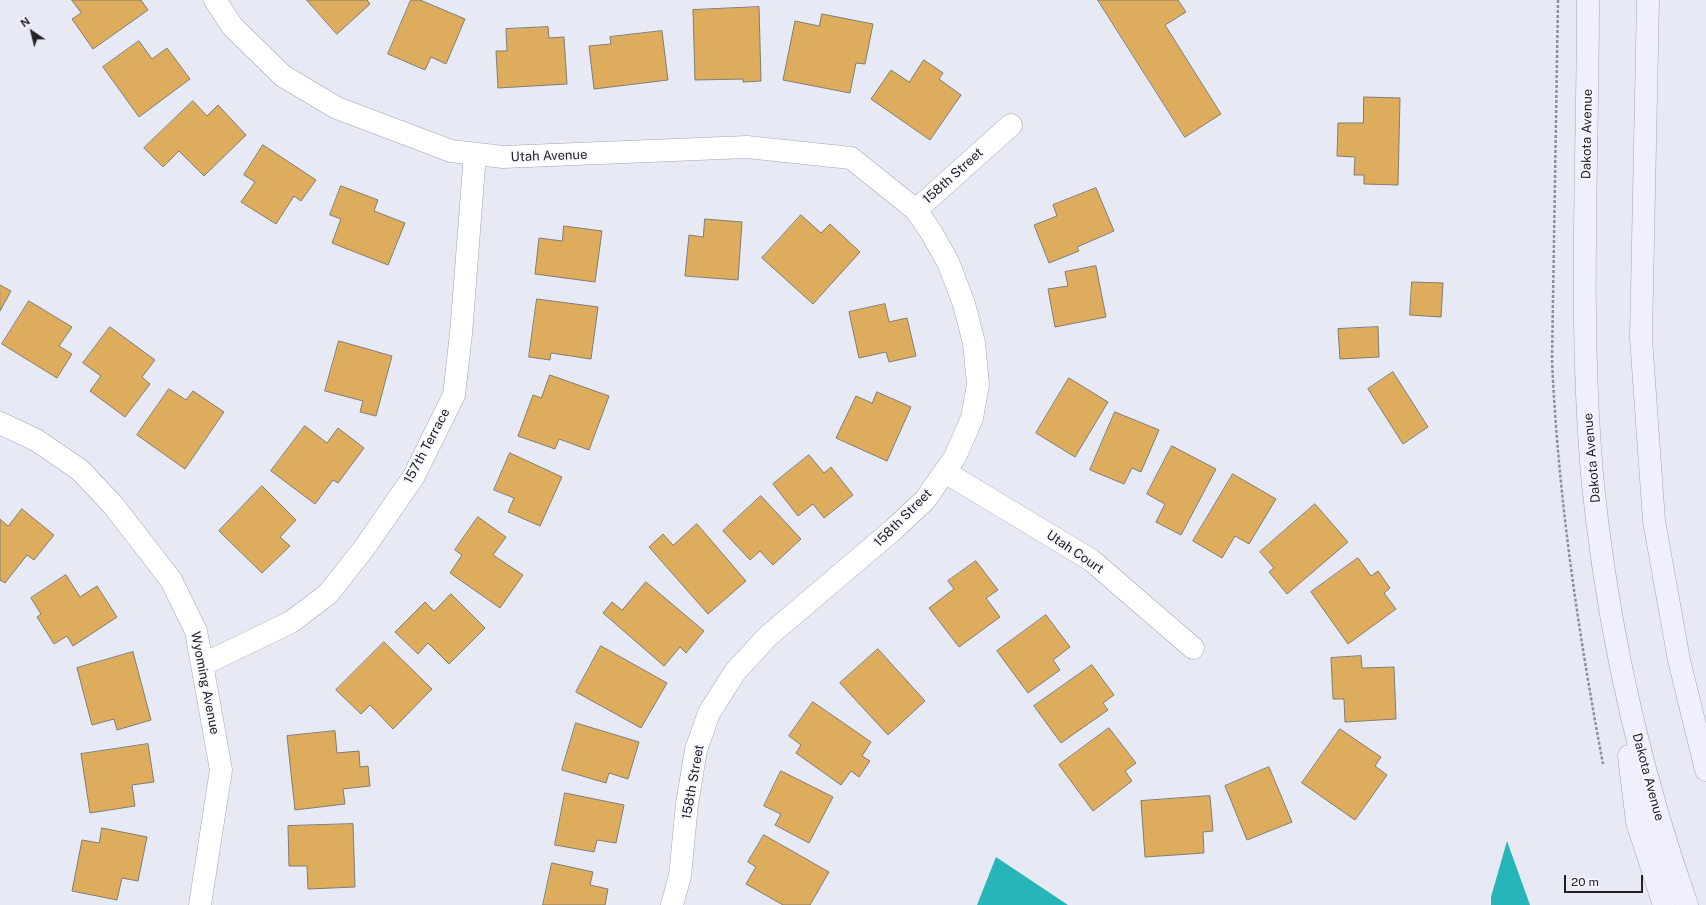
<!DOCTYPE html>
<style>
body{margin:0}
#map{position:relative;width:1706px;height:905px;overflow:hidden;background:#e7eaf5;font-family:"Public Sans",sans-serif}
canvas{display:block}
.north{position:absolute;left:12px;top:12px;width:40px;height:40px;-webkit-text-stroke:3px #f6f7fe;paint-order:stroke;rotate:325deg;font-size:11px;font-weight:700;line-height:16px;text-align:center;color:#222326}
.north::after{content:'';display:block;margin:auto;width:14px;height:18px;background:#222326;clip-path:polygon(50% 0,100% 100%,50% 72%,0 100%)}
.scale{position:absolute;left:1564px;top:875px;width:79px;height:18px;box-sizing:border-box;border:2px solid #222326;border-top:0;padding-left:5px;font-size:12px;line-height:14px;white-space:nowrap;color:#222326;-webkit-text-stroke:3px #f6f7fe;paint-order:stroke}
</style>
<div id="map">
<canvas width="1706" height="905"></canvas>
<div class="north">N</div>
<div class="scale">20 m</div>
</div>
<script>
const context = document.querySelector('canvas').getContext('2d');
context.lineJoin = 'round';
function fill(path, color) {
  context.fillStyle = color;
  context.fill(path, 'evenodd');
}
function strokePath(path, color, width, dash) {
  context.strokeStyle = color;
  context.lineWidth = width;
  context.lineCap = dash ? 'butt' : 'round';
  context.setLineDash(dash || []);
  context.stroke(path);
}
function drawText(font, color, halo, rows, align = 'center') {
  context.font = font + ' "Public Sans",sans-serif';
  context.lineWidth = 3.5;
  context.setLineDash([]);
  context.textBaseline = 'middle';
  context.strokeStyle = halo;
  context.fillStyle = color;
  for (const [text, x, y, turn = 0] of rows) {
    context.save();
    context.translate(x, y);
    context.rotate((+turn || 0) * Math.PI / 180);
    context.textAlign = isNaN(turn) ? turn : align;
    if (halo) context.strokeText(text, 0, 0);
    context.fillText(text, 0, 0);
    context.restore();
  }
}
fill(new Path2D(`
 M1507 841 1530 905H1491V897Z
 M996 857 1068 905H977Z`), '#26b5b8');
const building = new Path2D(`
 M72 0H141L148 10 93 49 72 19 81 13Z
 M307 0H367L370 4 337 34Z
 M411 0H420L465 19 446 64 431 57 425 70 388 54Z
 M1098 0H1178L1186 12 1165 25 1221 114 1185 137Z
 M759 7 761 81 743 82V79L695 80 693 10Z
 M822 14 873 24 865 64 856 63 850 93 783 80 795 21 819 26Z
 M548 27 549 38 564 37 567 84 498 88 496 51H507L506 29Z
 M662 31 668 80 594 89 589 46 611 44 610 37Z
 M139 41 152 59 167 48 190 79 139 117 103 67Z
 M924 60 943 73 939 79 961 95 930 140 871 99 891 70 909 82Z
 M1364 97 1400 98 1398 185 1364 184V175H1354L1355 157 1337 156 1338 123H1363Z
 M193 101 207 116 218 105 246 135 204 176 179 151 163 167 144 148Z
 M263 145 316 180 301 201 294 196 276 224 241 202 255 182 244 175Z
 M341 186 378 200 374 211 405 223 388 265 332 243 341 219 330 215Z
 M1096 188 1114 231 1077 247 1079 251 1049 263 1034 225 1057 216 1053 205Z
 M801 215 821 233 830 224 860 252 813 304 762 258Z
 M705 219 742 222 738 280 685 276 689 235 703 237Z
 M564 226 602 231 595 282 535 274 539 238 562 241Z
 M1096 266 1106 317 1055 327 1048 289 1068 286 1065 272Z
 M1412 282 1443 283 1441 317 1410 315Z
 M0 285 11 291 0 311Z
 M537 299 598 307 591 359 551 353 550 360 529 357Z
 M29 301 72 327 59 346 72 354 57 378 2 344Z
 M885 304 889 322 907 318 916 356 889 362 886 352 859 358 849 312Z
 M110 327 155 360 142 377 150 384 125 417 90 391 101 376 83 363Z
 M1378 327 1379 357 1340 359 1338 329Z
 M339 341 392 356 376 416 360 412 363 401 325 391Z
 M1393 372 1428 427 1403 444 1368 389Z
 M550 375 609 396 589 450 559 439 555 449 518 436 533 395 541 398Z
 M1069 378 1108 402 1075 457 1036 433Z
 M169 389 186 400 193 391 224 412 185 469 137 435Z
 M877 392 911 407 887 461 836 438 856 396 872 403Z
 M1115 412 1159 430 1141 472 1132 468 1124 484 1090 470Z
 M305 426 327 443 338 428 364 448 338 483 333 480 315 504 271 471Z
 M1172 446 1216 469 1181 535 1156 522 1165 504 1147 494Z
 M510 453 562 477 540 526 508 512 514 498 494 490Z
 M809 455 824 473 831 467 853 495 824 518 813 504 798 516 773 484Z
 M1233 474 1276 499 1249 544 1235 536 1222 558 1193 541Z
 M262 486 296 520 280 537 290 546 262 573 219 531Z
 M761 496 801 539 773 565 760 551 750 560 723 531Z
 M1315 504 1348 542 1287 594 1269 572 1274 568 1260 552Z
 M22 509 54 535 34 560 27 555 5 583 0 580V519L8 526Z
 M478 517 506 537 493 555 523 575 500 608 450 573 462 555 455 550Z
 M697 524 746 581 708 614 649 547 663 534 673 545Z
 M1358 558 1371 576 1378 571 1390 588 1384 593 1396 609 1348 644 1311 592Z
 M976 561 998 590 986 598 1000 617 959 647 929 608 954 589 948 581Z
 M66 575 80 597 97 586 117 617 73 646 67 636 54 644 37 617 41 614 31 598Z
 M646 582 704 631 686 653 680 647 664 666 603 613 612 602 622 610Z
 M451 594 485 628 449 664 428 643 418 654 395 632 425 602 434 611Z
 M1046 615 1070 647 1053 660 1060 670 1028 693 997 651Z
 M384 642 432 689 393 729 370 705 361 714 336 690Z
 M601 646 667 683 641 728 576 692Z
 M878 649 925 701 888 735 840 683Z
 M133 652 151 720 117 730 114 719 92 725 77 668Z
 M1361 656 1362 668 1394 667 1396 719 1345 722 1344 699H1333L1331 658Z
 M1092 665 1114 695 1103 703 1108 710 1061 743 1034 706Z
 M813 702 871 742 862 756 870 761 859 777 851 771 841 785 796 753 801 745 789 736Z
 M576 723 639 742 628 779 609 773 606 783 562 770Z
 M1109 728 1136 763 1125 771 1132 781 1093 811 1059 765Z
 M1340 729 1381 757 1375 766 1387 775 1355 820 1302 783Z
 M335 731 337 753 359 751 360 767 368 766 370 786 343 789 345 804 295 810 287 736Z
 M148 744 154 782 132 785 135 806 90 813 81 754Z
 M1269 767 1292 822 1247 840 1225 786Z
 M781 771 833 797 809 843 775 825 781 814 764 806Z
 M565 793 624 805 616 843 597 840 594 852 555 845Z
 M1210 796 1213 831 1203 832 1204 853 1145 857 1141 801Z
 M353 824 355 887 308 889 307 866H289L288 826Z
 M102 828 147 837 138 881 122 878 117 900 72 891 82 840 99 843Z
 M764 835 829 872 810 905H783L746 884 756 867 748 862Z
 M552 863 593 872 590 885 608 889 605 905H543Z`);
fill(building, '#ddad5d');
strokePath(building, '#817c73', 1);
const street = new Path2D(`
 M215 0 232 26 283 76 337 108 451 151 503 157 747 147 851 158 916 210 931 232 948 262 964 304 974 343 978 384 972 418 955 457 925 500 894 529 767 637 735 672 709 713 696 750 687 804 680 876 672 905
 M916 210 1011 125
 M0 423 36 440 80 470 113 505 171 580 196 631 221 770 200 905
 M945 472 1091 560 1193 648
 M202 665 291 622 328 594 365 547 414 476 454 395 461 334 475 154`);
const secondary = new Path2D(`
 M1588 0C1588 153 1579 308 1591 461 1592 480 1595 500 1597 520 1613 651 1643 780 1687 905
 M1648 0 1641 338 1654 521 1679 660 1706 770
 M1629 756 1637 822 1664 905`);
strokePath(street, '#a3a5af', 23);
strokePath(secondary, '#a3a5af', 23);
strokePath(new Path2D(`
 M1558 0 1552 360C1558 496 1578 631 1603 764`), '#8d8f96', 2.5, [3, 2]);
strokePath(street, '#fff', 22);
strokePath(secondary, '#f0effe', 22);
drawText('13px', '#222326', '#f6f7fe', [
 ["Dakota Avenue",1587,134,-89],
 ["Utah Avenue",549,156,-2],
 ["158th Street",953,176,-42],
 ["157th Terrace",427,446,-62],
 ["Dakota Avenue",1592,458,-95],
 ["158th Street",903,518,-45],
 ["Utah Court",1075,552,34],
 ["Wyoming Avenue",205,683,79],
 ["Dakota Avenue",1648,777,75],
 ["158th Street",693,782,-80]
]);
</script>
